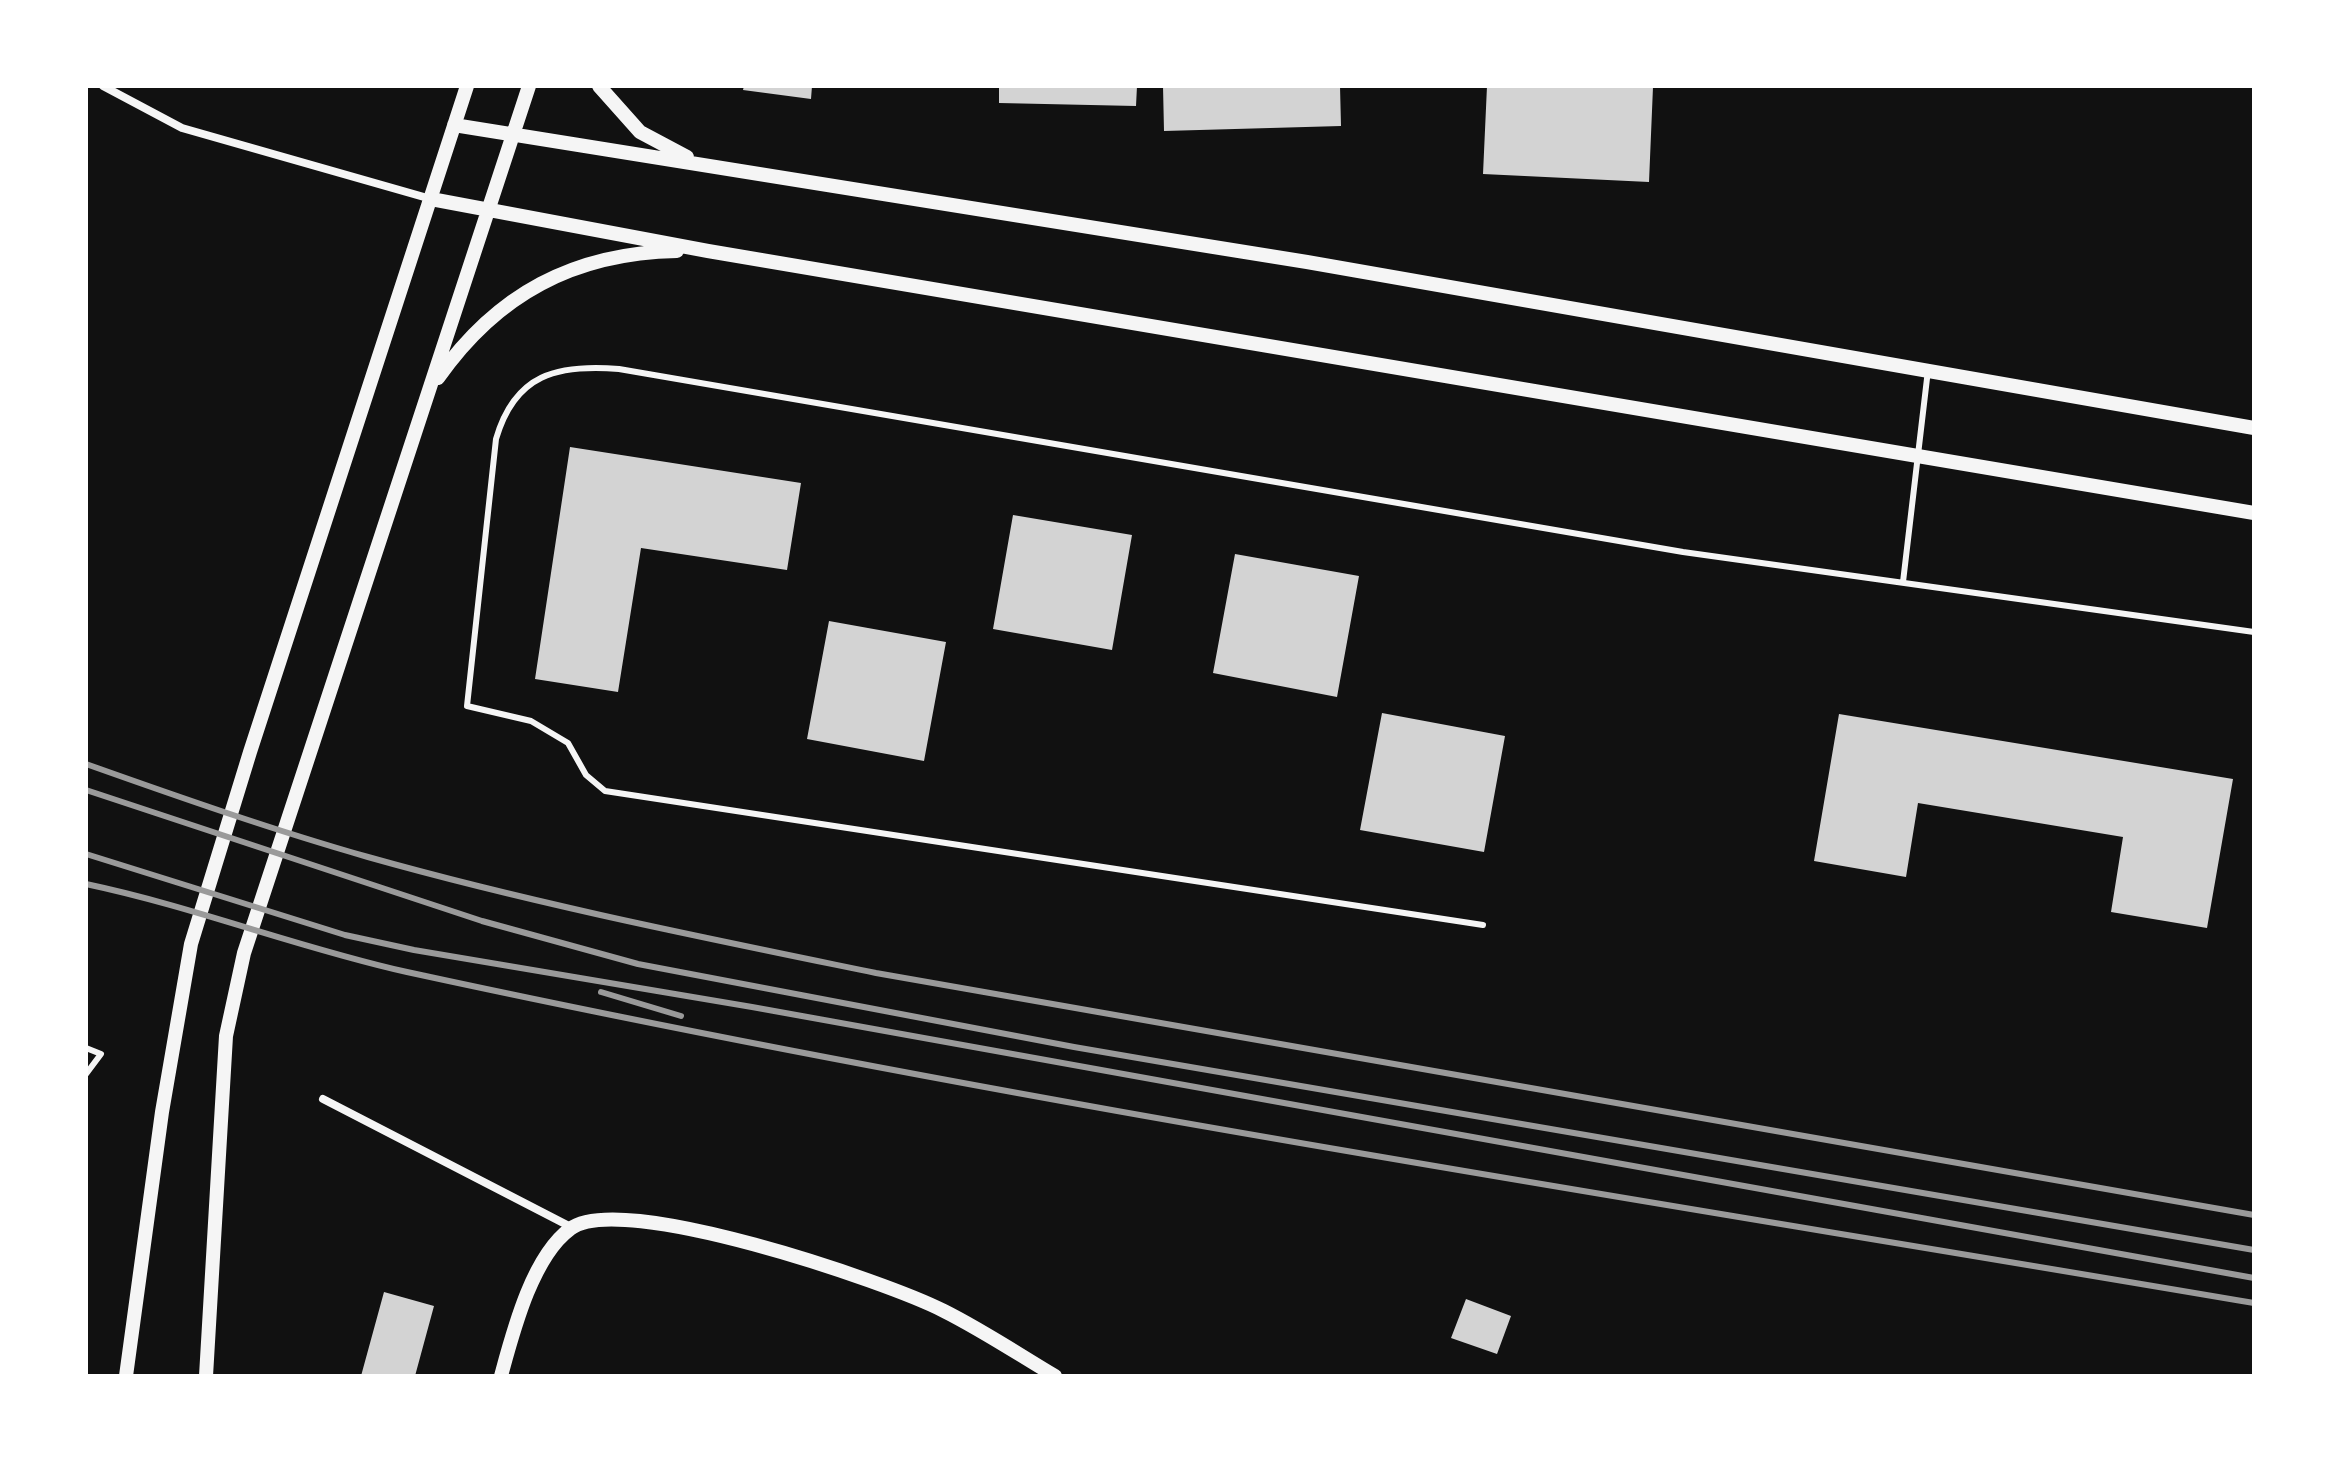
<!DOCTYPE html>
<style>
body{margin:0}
#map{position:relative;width:2340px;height:1462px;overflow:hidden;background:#111;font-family:"IBM Plex Serif",serif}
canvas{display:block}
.frame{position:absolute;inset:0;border:88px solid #fff;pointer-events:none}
</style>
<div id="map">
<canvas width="2340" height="1462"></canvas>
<div class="frame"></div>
</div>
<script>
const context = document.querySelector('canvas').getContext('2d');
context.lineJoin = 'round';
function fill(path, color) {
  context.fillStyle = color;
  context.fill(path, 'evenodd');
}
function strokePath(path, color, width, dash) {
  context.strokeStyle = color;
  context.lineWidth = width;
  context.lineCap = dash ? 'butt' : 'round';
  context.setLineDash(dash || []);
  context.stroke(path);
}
fill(new Path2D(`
 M744 86H812L811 99 743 90Z
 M999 86H1137L1136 106 999 103Z
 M1163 86H1340L1341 126 1164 131Z
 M1487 86 1653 87 1649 182 1483 174Z
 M570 447 801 483 787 570 641 548 618 692 535 679Z
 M1013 515 1132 535 1112 650 993 629Z
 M1235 554 1359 576 1337 697 1213 673Z
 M829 621 946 642 924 761 807 739Z
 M1382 713 1505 736 1484 852 1360 830Z
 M1839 714 2233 779 2207 928 2111 912 2123 837 1918 803 1906 877 1814 861Z
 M384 1292 434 1306 415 1376H361Z
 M1466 1299 1511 1316 1497 1354 1451 1338Z`), '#d3d3d3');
strokePath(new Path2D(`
 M1903 582 1928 370
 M1483 925 605 791 586 775 568 743 531 721 467 706 496 439C515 374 557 364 619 369L1683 552 2254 632
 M86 1048 101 1054 86 1074`), '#f5f5f5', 6);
strokePath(new Path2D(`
 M103 86 182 128 431 199
 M323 1099 571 1227`), '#f5f5f5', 8);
strokePath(new Path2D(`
 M599 86 640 132 687 157
 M454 125 1307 262 2254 428
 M431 199 708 251 2254 513
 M438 378C497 294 574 253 677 251
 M126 1376 162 1112 191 944 250 752 467 86
 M206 1376 226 1036 244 953 529 86
 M501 1376C513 1332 532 1257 570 1229 619 1190 888 1282 944 1311 982 1330 1018 1354 1055 1376`), '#f5f5f5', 14);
strokePath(new Path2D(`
 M86 764C179 797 273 830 368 857 535 904 706 938 876 973L2254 1215
 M86 790 482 921 638 964 1074 1047 2254 1250
 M86 854 345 935 414 950 752 1007 2254 1278
 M86 884C195 907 299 948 407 972 1019 1105 1637 1198 2254 1303
 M601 992 681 1016`), '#9a9a9a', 6);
</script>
